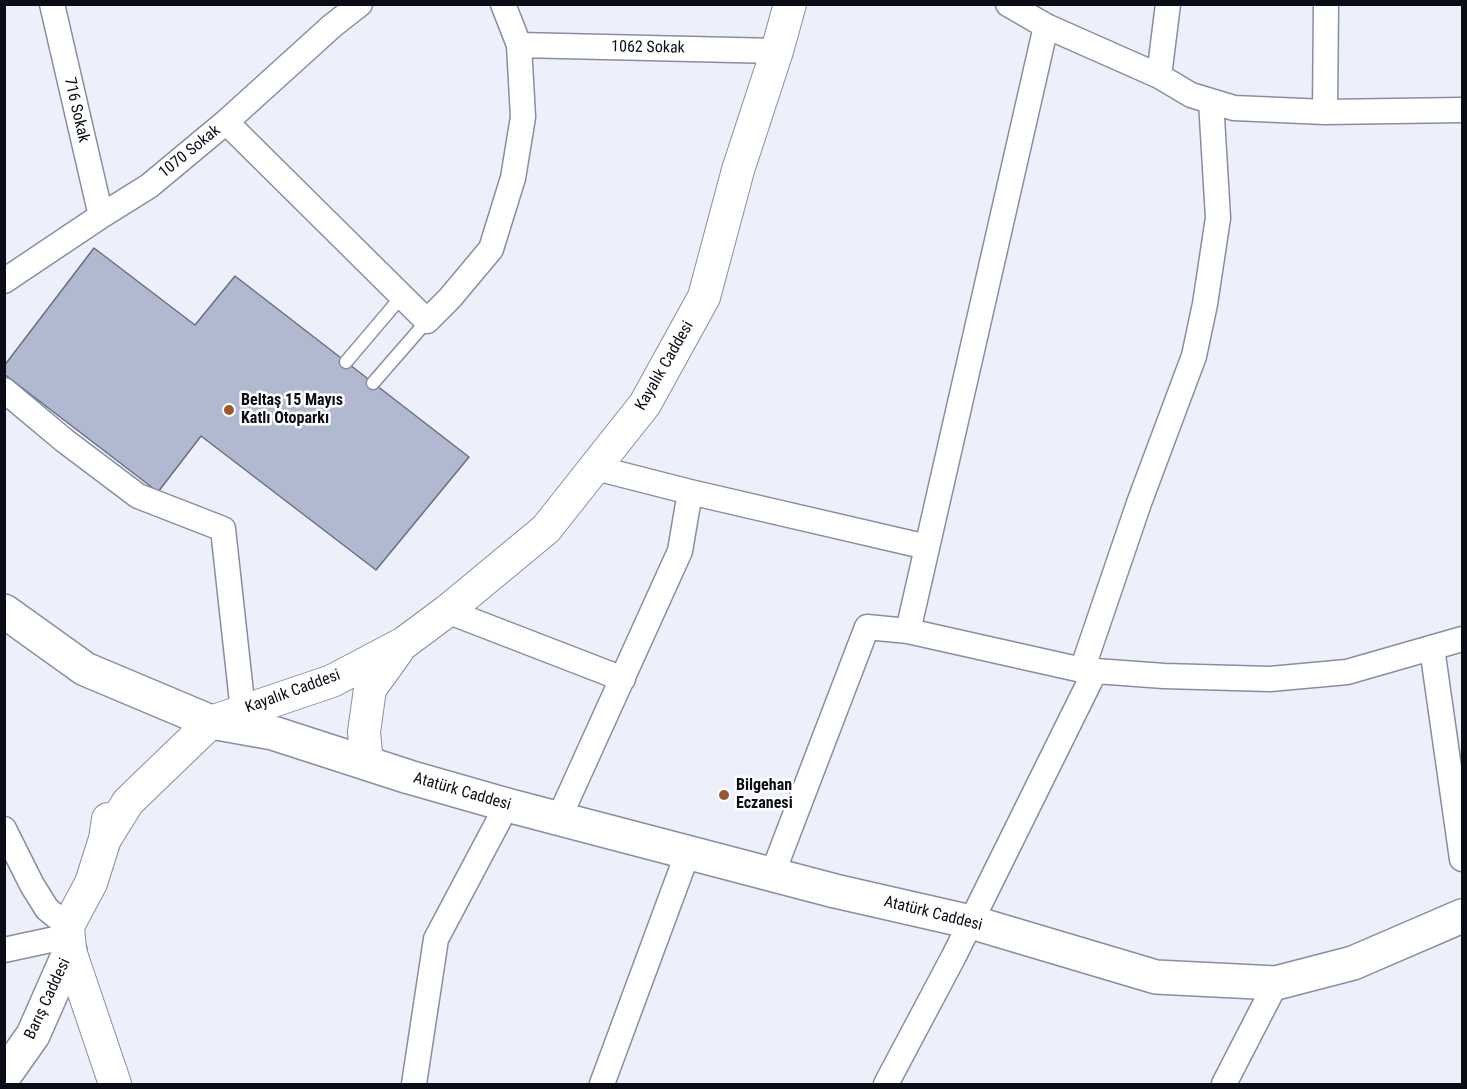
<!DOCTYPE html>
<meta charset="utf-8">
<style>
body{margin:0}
#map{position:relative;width:1467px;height:1089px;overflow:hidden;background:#edf0fa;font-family:"Roboto Condensed",sans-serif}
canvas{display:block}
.frame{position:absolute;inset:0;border:6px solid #0a0d15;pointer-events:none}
</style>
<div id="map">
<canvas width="1467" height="1089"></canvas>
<div class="frame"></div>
</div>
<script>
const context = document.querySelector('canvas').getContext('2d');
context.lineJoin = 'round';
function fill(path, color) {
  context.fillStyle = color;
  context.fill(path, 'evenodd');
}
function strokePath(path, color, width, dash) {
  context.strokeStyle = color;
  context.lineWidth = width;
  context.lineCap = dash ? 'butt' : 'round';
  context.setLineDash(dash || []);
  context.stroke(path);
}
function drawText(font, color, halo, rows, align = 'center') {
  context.font = font + ' "Roboto Condensed",sans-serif';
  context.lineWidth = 5;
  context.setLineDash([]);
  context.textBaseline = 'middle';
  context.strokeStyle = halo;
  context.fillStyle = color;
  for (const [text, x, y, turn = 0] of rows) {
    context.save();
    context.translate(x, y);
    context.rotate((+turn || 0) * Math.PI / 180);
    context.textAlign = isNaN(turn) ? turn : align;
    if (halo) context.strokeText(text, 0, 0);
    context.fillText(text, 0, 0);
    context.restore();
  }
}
const building = new Path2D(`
 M94 248 195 325 235 276 469 457 376 570 201 436 158 492 4 374V366Z`);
fill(building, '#b1b9d1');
strokePath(building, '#686f85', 1.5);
const service = new Path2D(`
 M346 362 402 296
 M373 383 427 321`);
const minor = new Path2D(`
 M52 4 101 216
 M1008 4 1046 26 1159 76 1191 95 1234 108 1325 112 1462 110
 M1046 26 908 631 1082 670 1164 676 1270 679 1347 672 1462 639
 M519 45 777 51
 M1159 76 1168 4
 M1325 112 1326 4
 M226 122 427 321 450 298 491 249 513 178 523 117 519 45 503 4
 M4 281 101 216 149 186 226 122 332 26 360 4
 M4 390 65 441 138 496 223 529 243 711
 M596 468 690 492 927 547
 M447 611 623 679
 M1432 648 1462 859
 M1082 670 1139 503 1194 356 1205 304 1218 218 1211 101
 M559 818 680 551 690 492
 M4 829 32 885 47 909 68 926
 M772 875 867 627 908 631
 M4 950 69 936
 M414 1084 436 939 507 805
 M602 1084 688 852
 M886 1084 954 956 1095 671
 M1224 1084 1276 983`);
const tertiary = new Path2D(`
 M367 763 364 732 370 689 398 650
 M108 819 105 839 91 883 68 926 70 951 115 1084
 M105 839 128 802 211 722 332 681 404 643 447 611 546 529 645 404 704 297 738 170 777 51 790 4`);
const secondary = new Path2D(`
 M4 611 85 669 211 722 273 733 409 777 507 805 835 891 971 922 1156 977 1276 983 1353 963 1462 916
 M4 1076 33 1035 70 951`);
strokePath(service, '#868ea5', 15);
strokePath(minor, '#868ea5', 27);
strokePath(tertiary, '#868ea5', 34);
strokePath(secondary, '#868ea5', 36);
strokePath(service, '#fff', 12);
strokePath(minor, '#fff', 24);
strokePath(tertiary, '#fff', 32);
strokePath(secondary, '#fff', 33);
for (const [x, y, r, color] of [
 [229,410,6,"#9b5828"],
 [724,795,6,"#9b5828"]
]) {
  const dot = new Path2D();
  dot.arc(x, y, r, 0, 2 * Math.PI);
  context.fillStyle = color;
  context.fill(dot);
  strokePath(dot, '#fff', 2);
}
drawText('16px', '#0a0d15', '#fff', [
 ["1062 Sokak",648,48,1],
 ["716 Sokak",76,110,77],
 ["1070 Sokak",190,152,-39],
 ["Kayalık Caddesi",665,366,-60],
 ["Kayalık Caddesi",293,692,-20],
 ["Atatürk Caddesi",462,792,16],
 ["Atatürk Caddesi",933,914,14],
 ["Barış Caddesi",48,999,-65]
]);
drawText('bold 16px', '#0a0d15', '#fff', [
 ["Beltaş 15 Mayıs",241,401],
 ["Katlı Otoparkı",241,419],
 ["Bilgehan",736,786],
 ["Eczanesi",736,804]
], 'left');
</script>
